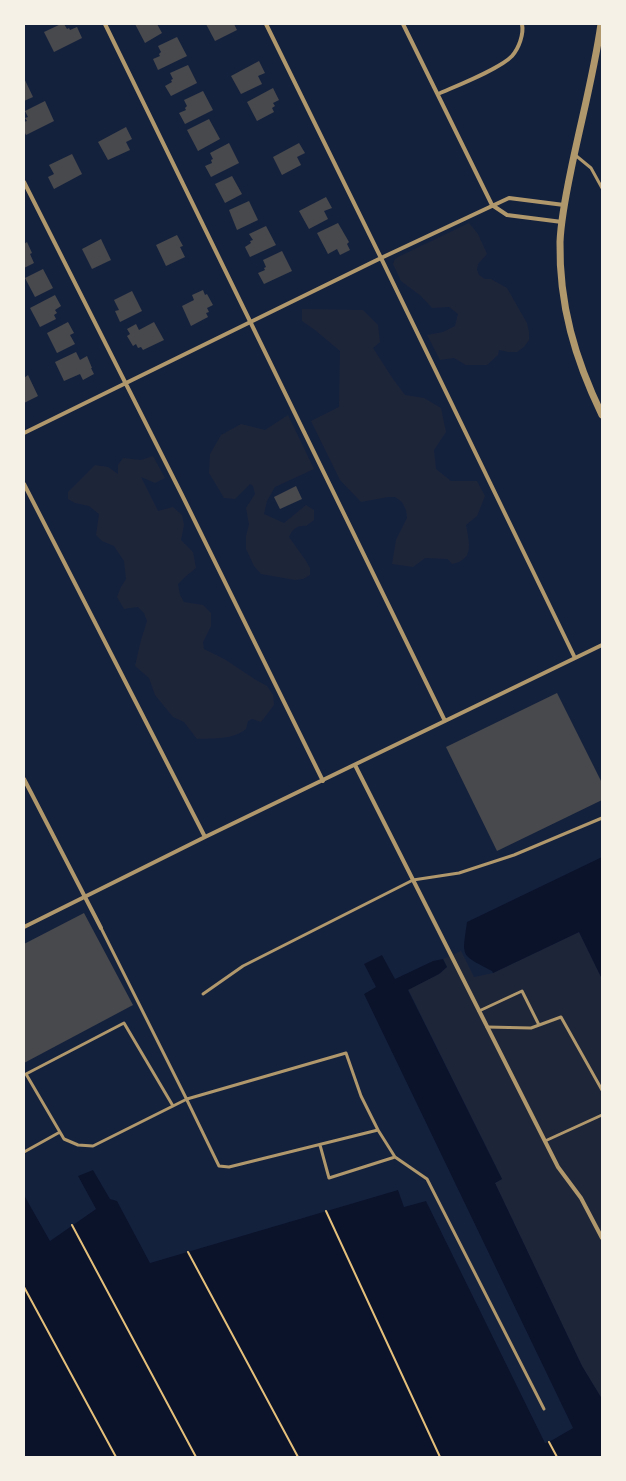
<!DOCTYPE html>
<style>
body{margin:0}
#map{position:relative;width:626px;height:1481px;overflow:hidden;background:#14213d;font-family:Arial,sans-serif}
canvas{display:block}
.frame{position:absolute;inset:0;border:25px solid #f6f1e7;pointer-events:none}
</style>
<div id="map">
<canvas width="626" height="1481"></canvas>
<div class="frame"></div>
</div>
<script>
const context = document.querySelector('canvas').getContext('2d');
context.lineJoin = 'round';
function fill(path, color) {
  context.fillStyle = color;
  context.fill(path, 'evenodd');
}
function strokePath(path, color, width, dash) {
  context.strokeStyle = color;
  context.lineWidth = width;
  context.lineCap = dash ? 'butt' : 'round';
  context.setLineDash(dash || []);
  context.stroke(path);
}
fill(new Path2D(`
 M469 223 478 234 487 254 478 264 477 270 479 275 485 279H491L507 288 527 323 529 332V340L524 347 517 352H508L499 350 498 355 487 365H466L454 358 440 360 427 335 443 332 455 326 458 314 449 307 432 308 421 296 401 281 393 264 395 259 398 257Z
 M302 309 363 310 378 325 380 342 373 348 393 379 405 395 424 398 441 408 446 432 434 450 436 469 451 481H477L485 496 477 516 466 525C469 542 475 560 452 564L448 559 425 558 413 567 392 564 396 540 407 518 406 510 402 502 395 497H388L361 502 340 480 311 421 339 407 340 351 315 330 302 321Z
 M288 415 314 469 275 487 267 501 264 514 284 523 306 505 314 510V520L306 526C297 525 293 529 289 537L306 561 310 568V575L303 579 295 580 261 574 254 566 246 549V536L249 524 246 508 255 494 253 486 250 484 235 499 224 498 209 473 210 454 221 435 241 424 265 430Z
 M153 456 165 478 155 483 141 477 158 511 173 507 182 515 184 525 181 540 193 552 196 568 185 577 178 584 180 595 184 602 203 605 211 613V626L203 642 204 649 226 660 256 680 267 686 273 695 274 705 261 722 252 719 248 721 246 729C232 740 215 738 197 739L184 722 173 717 155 695 149 678 135 666 141 640 147 621 144 613 138 607 124 609 117 597 121 587 126 579 124 561 114 546 102 541 96 535 99 514 89 506 75 503 68 499V492L95 465 108 467 118 474V465L123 458 141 460Z
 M579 932 602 979V1399L582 1366 495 1183 502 1179 408 989 439 974 447 967 443 959 461 951 474 977 493 973Z`), '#1d2539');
fill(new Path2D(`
 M602 857V979L579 932 493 973 492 971C460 954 462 958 467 922Z
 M382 955 395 979 433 961 443 959 447 967 439 974 408 990 502 1179 495 1183 582 1366 602 1399V1457H24V1195L50 1241 96 1209 78 1176 93 1170 110 1199 117 1201 150 1263 398 1190 404 1207 426 1201 545 1443 549 1442 573 1428 364 994 376 987 364 964Z`), '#0b132b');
fill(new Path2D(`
 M61 24H64L67 29 69 28 70 30 77 27 82 38 54 52 44 32Z
 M135 24H157L162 33 145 43Z
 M206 24H234L237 30 215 41Z
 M177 37 187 56 158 70 153 59 160 56 159 54 161 52 158 46Z
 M259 61 265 73 258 76 262 84 241 94 231 76Z
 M188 65 197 83 171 96 165 86 172 82 171 80 173 79 170 73Z
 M24 78 33 97 24 101Z
 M273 88 279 100 273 103 275 106 272 108 274 112 257 121 247 102Z
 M203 91 213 110 185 124 179 113 186 110 185 108 187 106 184 100Z
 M45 101 54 121 26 135 24 131V122L27 121 25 118 28 117 25 111Z
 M209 119 220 139 198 151 187 130Z
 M126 127 132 139 126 142 130 150 108 160 98 142Z
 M229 143 239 163 211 177 205 166 212 163 211 160 213 159 210 153Z
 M299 143 305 153 297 157 301 165 282 175 273 157Z
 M72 154 82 174 54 189 48 177 54 174 49 165Z
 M232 176 242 194 225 203 215 184Z
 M326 197 332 208 324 211 328 219 309 229 299 211Z
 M249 201 258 220 237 230 229 210Z
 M338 223 349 242 347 244 350 250 340 255 337 249 328 254 317 233Z
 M266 226 276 245 250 257 245 247 251 243 250 241 253 240 249 234Z
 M177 235 183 246 180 247 185 257 166 266 156 245Z
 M101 239 111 260 92 269 82 249Z
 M27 242 32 253 30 254 34 263 24 268V244Z
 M282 251 292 271 264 284 258 273 265 270 264 268 266 267 263 260Z
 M43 269 53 288 35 297 25 278Z
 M203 290 205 295 207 294 213 305 207 308 209 312 206 313 208 317 191 326 182 306 194 300 192 295Z
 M132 291 142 311 120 322 115 311 119 310 114 300Z
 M55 295 61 306 55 310 57 313 54 315 56 319 40 327 30 308Z
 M68 322 74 333 70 335 75 344 57 353 47 333Z
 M154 322 164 340 143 350 141 347 138 348 136 344 133 346 127 336 130 334 127 329 136 324 139 330Z
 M76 352 80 360 87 356 92 368H91L94 374 83 380 80 374 64 381 55 362Z
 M28 375 38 396 24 403V378Z
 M296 486 302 499 280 509 274 497Z
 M557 693 602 783V800L497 851 446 747Z
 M84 913 133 1005 24 1063V944Z`), '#48494c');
strokePath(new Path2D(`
 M326 1211 440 1457
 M72 1225 196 1457
 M188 1252 298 1457
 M24 1287 116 1457
 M549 1442 557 1457`), '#e5c07b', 2);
strokePath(new Path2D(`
 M574 154 591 168 602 188
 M101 928 185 1096 219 1166 229 1167 378 1130 395 1157 427 1179 544 1409
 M203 994 243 966 413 880 459 873 514 855 602 818
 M479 1011 522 991 539 1025
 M487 1027 531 1028 561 1017 602 1090
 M173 1106 124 1023 26 1074 64 1139 78 1145 93 1146 187 1099 346 1053 361 1096 378 1130
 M545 1141 602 1115
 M320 1145 329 1178 395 1157
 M24 1152 60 1132`), '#b1986c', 3);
strokePath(new Path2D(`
 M105 24 445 721
 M266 24 381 258 575 658
 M403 24 492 205
 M438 94C456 86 500 69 512 56 519 48 524 34 522 24
 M24 182 182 495 323 781
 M492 205 507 215 562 222
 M24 433 381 258 509 198 564 205
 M24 484 205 837
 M355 765 558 1167 581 1198 602 1238
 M24 779 101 928
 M24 927 205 837 602 645`), '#b1986c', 4);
strokePath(new Path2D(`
 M601 24C594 73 581 121 571 170 566 194 561 218 560 242 559 305 575 359 602 415`), '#b1986c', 7);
</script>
